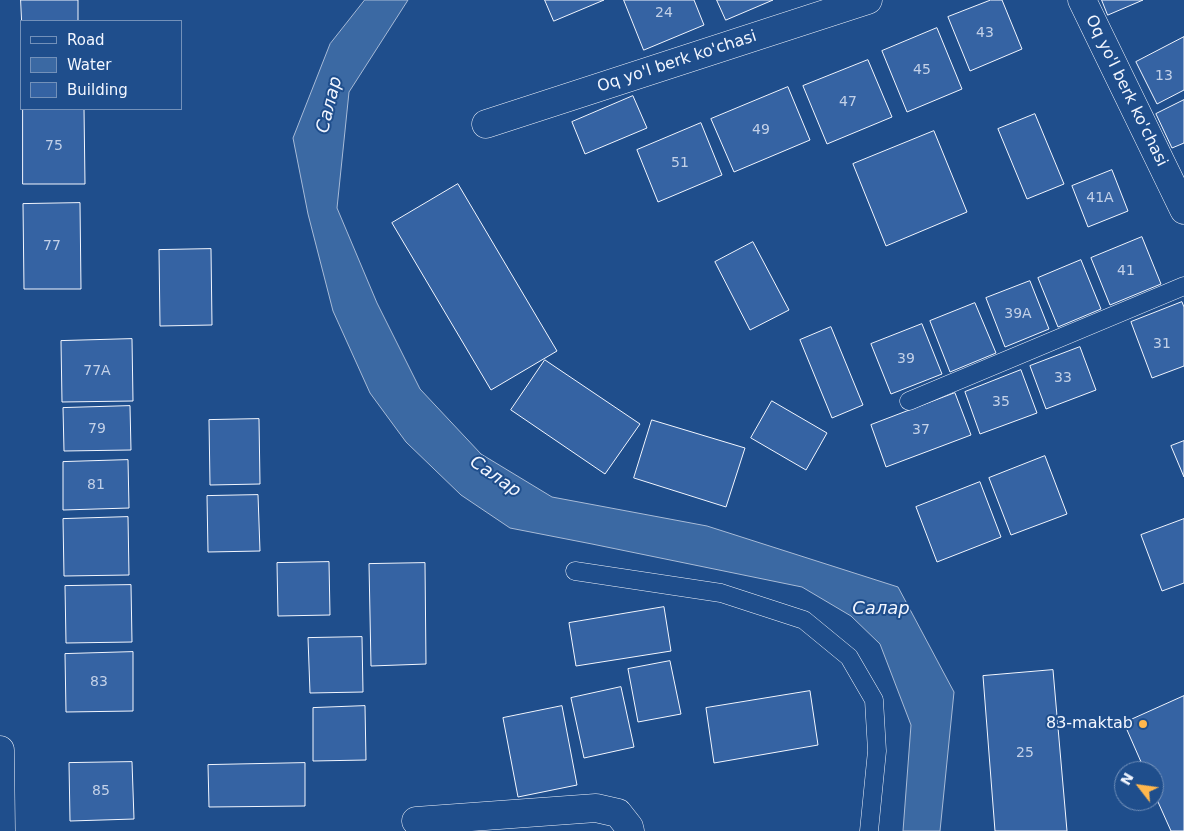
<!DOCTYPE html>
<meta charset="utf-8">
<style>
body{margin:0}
#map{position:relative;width:1184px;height:831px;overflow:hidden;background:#1f4e8c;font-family:"DejaVu Sans",sans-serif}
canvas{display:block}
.legend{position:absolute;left:20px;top:20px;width:162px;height:90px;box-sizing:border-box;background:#1f4e8c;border:1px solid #7391ba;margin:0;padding:6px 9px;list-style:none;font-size:15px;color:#f2f6ff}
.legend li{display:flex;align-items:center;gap:10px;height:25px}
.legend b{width:25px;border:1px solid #7391ba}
.north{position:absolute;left:1114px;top:761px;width:50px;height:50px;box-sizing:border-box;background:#1f4e8c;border:1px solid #7391ba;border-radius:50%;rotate:300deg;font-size:14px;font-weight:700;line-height:20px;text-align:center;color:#f2f6ff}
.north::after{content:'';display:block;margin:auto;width:18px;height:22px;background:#ffb74d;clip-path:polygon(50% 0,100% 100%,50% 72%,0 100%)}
</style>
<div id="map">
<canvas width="1184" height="831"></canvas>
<ul class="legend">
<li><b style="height:6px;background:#1f4e8c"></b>Road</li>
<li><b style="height:14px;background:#3b69a3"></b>Water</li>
<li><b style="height:14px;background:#3563a3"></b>Building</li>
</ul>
<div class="north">N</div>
</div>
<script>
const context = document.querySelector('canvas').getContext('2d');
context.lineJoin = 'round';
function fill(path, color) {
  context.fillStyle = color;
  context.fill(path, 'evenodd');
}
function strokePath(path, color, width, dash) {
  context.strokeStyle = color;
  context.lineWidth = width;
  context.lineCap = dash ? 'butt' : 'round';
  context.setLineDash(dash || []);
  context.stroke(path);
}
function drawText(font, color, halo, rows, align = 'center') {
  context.font = font + ' "DejaVu Sans",sans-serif';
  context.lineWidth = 4;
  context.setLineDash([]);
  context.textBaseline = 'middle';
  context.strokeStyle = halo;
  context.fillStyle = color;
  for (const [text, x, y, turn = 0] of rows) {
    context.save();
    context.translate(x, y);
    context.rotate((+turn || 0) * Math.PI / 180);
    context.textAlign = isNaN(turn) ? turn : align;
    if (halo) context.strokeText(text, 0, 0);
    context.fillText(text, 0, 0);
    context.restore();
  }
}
const water = new Path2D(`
 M365 0H408L349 92 337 208 377 303 420 389 481 454 552 497 707 526 898 587 954 692 940 831H903L911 725 880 644 851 616 802 587 592 544 510 528 461 495 406 442 370 393 333 311 308 214 293 138 330 44Z`);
fill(water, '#3b69a3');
strokePath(water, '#a8bbd7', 1);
const building = new Path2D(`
 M21 0H78V21H22Z
 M545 0H604L554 21Z
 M624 0H694L704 25 644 50Z
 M717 0H773L726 20Z
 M991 0H1002L1022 49 970 71 948 17Z
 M1102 0H1143L1108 15Z
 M937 28 962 89 907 112 882 51Z
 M1184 37V90L1157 104 1136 62Z
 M868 60 892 117 827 144 803 86Z
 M788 87 810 140 734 172 711 119Z
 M633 96 647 128 585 154 572 122Z
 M1184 100V143L1172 148 1156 114Z
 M23 109H84L85 184H23Z
 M1035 114 1064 184 1027 199 998 129Z
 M701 123 722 175 658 202 637 150Z
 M934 131 967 212 886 246 853 164Z
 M1112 170 1128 211 1088 227 1072 186Z
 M458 184 557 351 491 390 392 223Z
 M80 203 81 289H24L23 204Z
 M1142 237 1161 284 1110 305 1091 258Z
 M753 242 789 310 750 330 715 262Z
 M211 249 212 325 160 326 159 250Z
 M1081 260 1101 309 1058 327 1038 278Z
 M1030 281 1049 329 1005 347 986 298Z
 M1182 302 1184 307V366L1152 378 1131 322Z
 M975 303 996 353 950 372 930 321Z
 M922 324 942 374 891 394 871 344Z
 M831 327 863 405 832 418 800 340Z
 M132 339 133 401 62 402 61 341Z
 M1080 347 1096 390 1046 409 1030 366Z
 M545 360 640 424 605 474 511 410Z
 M1021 370 1037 413 980 434 965 392Z
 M955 393 971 435 886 467 871 425Z
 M772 401 827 433 806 470 751 438Z
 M130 406 131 450 64 451 63 408Z
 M259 419 260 484 210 485 209 420Z
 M652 420 745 448 726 507 634 478Z
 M1184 441V477L1171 446Z
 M1045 456 1067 514 1011 535 989 478Z
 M128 460 129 508 63 510V462Z
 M980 482 1001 537 937 562 916 507Z
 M258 495 260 551 208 552 207 496Z
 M128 517 129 575 64 576 63 519Z
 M1184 519V583L1162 591 1141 535Z
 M329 562 330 615 278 616 277 563Z
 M425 563 426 664 371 666 369 564Z
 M131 585 132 642 66 643 65 586Z
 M664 607 671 651 576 666 569 623Z
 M362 637 363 692 310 693 308 638Z
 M133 652V711L66 712 65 654Z
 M670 661 681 714 638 722 628 669Z
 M1053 670 1067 831H995L983 676Z
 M621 687 634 747 584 758 571 698Z
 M810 691 818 745 714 763 706 708Z
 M1184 696V831H1171L1154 793V771H1145L1124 723Z
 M365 706 366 760 313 761V708Z
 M562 706 577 785 518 797 503 718Z
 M132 762 134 819 70 821 69 763Z
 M305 763V806L209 807 208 765Z`);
fill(building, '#3563a3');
strokePath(building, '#f2f6ff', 1);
const lane = new Path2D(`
 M909 401 1184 286
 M575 571 721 593 804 620 849 657 874 700 877 751 869 831`);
const street = new Path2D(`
 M1082 0 1184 210
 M486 124 868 0
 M0 750 1 831
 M416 821 596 808 618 813 629 827 630 831`);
strokePath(lane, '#f2f6ff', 19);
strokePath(street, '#f2f6ff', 29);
strokePath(lane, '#1f4e8c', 18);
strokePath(street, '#1f4e8c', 28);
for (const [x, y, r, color] of [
 [1143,724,5,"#ffb74d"]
]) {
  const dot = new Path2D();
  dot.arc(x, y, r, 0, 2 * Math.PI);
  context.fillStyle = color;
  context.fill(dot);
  strokePath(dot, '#1f4e8c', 2);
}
drawText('14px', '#c3d1e8', null, [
 ["24",664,13],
 ["43",985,33],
 ["45",922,70],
 ["13",1164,76],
 ["47",848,102],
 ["49",761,130],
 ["75",54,146],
 ["51",680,163],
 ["41A",1100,198],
 ["77",52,246],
 ["41",1126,271],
 ["39A",1018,314],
 ["31",1162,344],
 ["39",906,359],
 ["77A",97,371],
 ["33",1063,378],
 ["35",1001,402],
 ["79",97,429],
 ["37",921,430],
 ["81",96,485],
 ["83",99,682],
 ["25",1025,753],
 ["85",101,791]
]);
drawText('16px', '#f2f6ff', '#1f4e8c', [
 ["Oq yo'l berk ko'chasi",677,62,-18],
 ["Oq yo'l berk ko'chasi",1126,91,64]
]);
drawText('16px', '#f2f6ff', '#1f4e8c', [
 ["83-maktab",1133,724]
], 'right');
drawText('italic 18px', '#f2f6ff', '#1f4e8c', [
 ["Салар",330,105,-76],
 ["Салар",495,477,35],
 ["Салар",881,609]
]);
</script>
